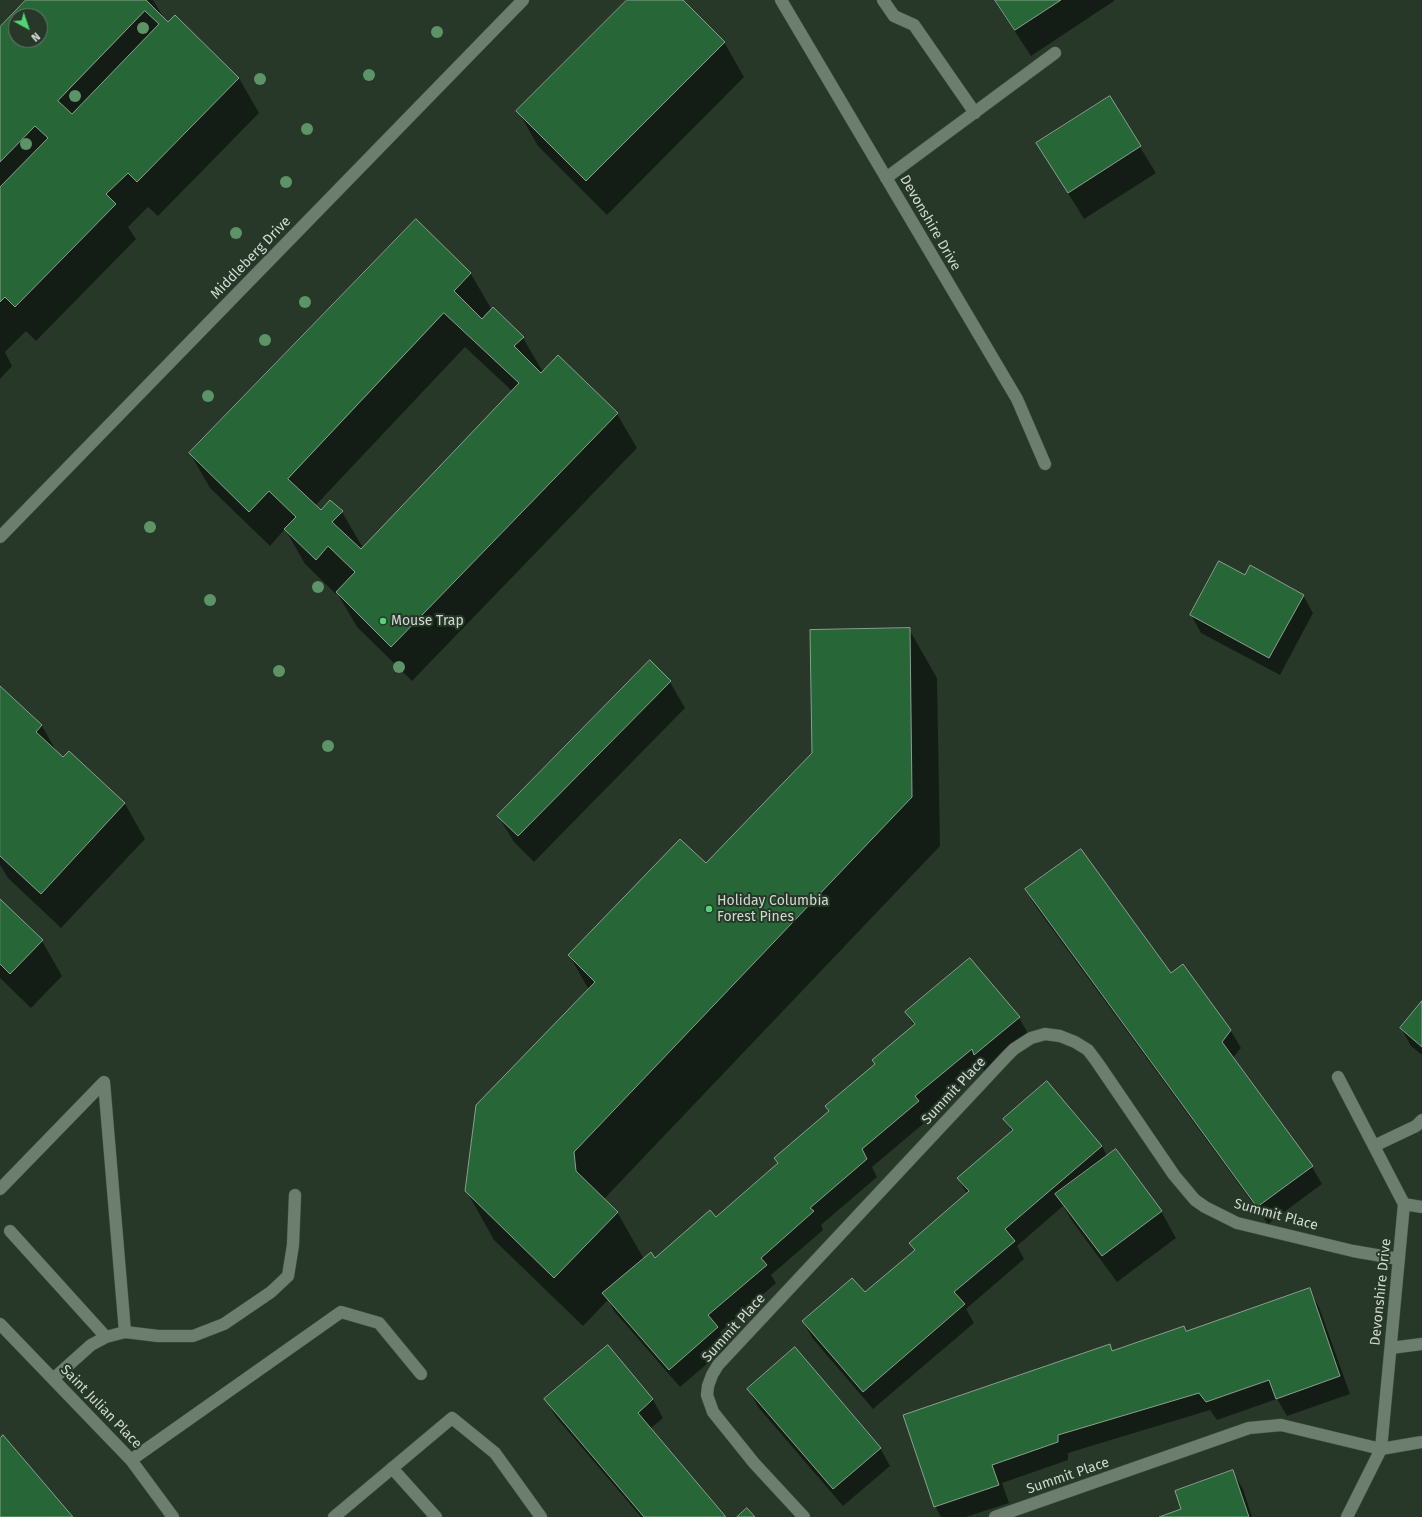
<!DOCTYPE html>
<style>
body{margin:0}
#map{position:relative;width:1422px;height:1517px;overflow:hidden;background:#273829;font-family:"Fira Sans",sans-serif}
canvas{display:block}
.north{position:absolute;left:8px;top:8px;width:40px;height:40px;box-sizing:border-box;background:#273829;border:1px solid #6a796c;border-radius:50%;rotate:140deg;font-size:11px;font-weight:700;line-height:16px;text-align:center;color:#cfdad1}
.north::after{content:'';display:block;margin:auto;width:14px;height:18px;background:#50d674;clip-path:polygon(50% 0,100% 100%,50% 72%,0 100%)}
</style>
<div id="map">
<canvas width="1422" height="1517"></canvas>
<div class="north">N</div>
</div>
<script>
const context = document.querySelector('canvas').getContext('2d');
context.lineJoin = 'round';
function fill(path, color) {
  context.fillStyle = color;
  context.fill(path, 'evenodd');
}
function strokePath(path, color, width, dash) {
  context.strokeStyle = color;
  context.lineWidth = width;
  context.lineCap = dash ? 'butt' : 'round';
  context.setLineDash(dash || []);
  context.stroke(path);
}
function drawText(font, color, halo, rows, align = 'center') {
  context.font = font + ' "Fira Sans",sans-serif';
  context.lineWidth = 4;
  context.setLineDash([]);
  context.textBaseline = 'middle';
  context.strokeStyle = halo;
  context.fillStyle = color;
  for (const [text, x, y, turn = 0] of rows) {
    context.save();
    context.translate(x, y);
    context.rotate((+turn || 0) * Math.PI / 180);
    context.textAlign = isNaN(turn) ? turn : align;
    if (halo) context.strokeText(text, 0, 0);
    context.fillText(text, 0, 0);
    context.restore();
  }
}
fill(new Path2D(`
 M28 0H153L165 20 239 78 259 113 158 216 148 207 128 227 136 239 36 341 26 331 5 352 12 366 0 379V28ZM16 16H40V40H16Z
 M628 0H682L724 42 744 77 607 215 538 146 518 111Z
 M994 0H1114V1L1031 56Z
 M1109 97 1156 173 1084 219 1037 143Z
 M416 221 471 274 492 310 523 338 543 372 558 356 617 414 637 448 412 681 357 627 337 593 336 594 305 564 285 529 270 546 210 488 190 453ZM488 311 489 313 482 320 481 319ZM465 347 512 391 361 551 359 549 362 546 342 512H321L315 506Z
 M1245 576 1303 595 1313 613 1280 675 1201 633 1191 615Z
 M909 629 937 678 940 846 604 1199 617 1212 644 1259H655L716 1218 779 1164 775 1158 830 1112 826 1107 875 1065 914 1026 906 1013 1019 1018 1029 1035 985 1072 982 1067 925 1114 929 1119 872 1167 877 1177 821 1225 823 1230 771 1275 776 1283 720 1332 728 1346 680 1387 614 1311 608 1300 583 1326 494 1240 466 1190 589 990 569 955 706 864 813 753Z
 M670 682 685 708 534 862 514 842 498 816Z
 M0 687 42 726 58 754 63 759 69 752 125 804 145 839 61 928 8 878 0 865Z
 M1026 890 1171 974 1183 965 1231 1031 1241 1048 1233 1058 1312 1167 1322 1184 1268 1224 1036 907Z
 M0 900 42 941 62 976 31 1008 0 978Z
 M1422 1003V1055L1411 1046 1401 1028Z
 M1047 1082 1102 1146 1107 1156 1161 1211 1176 1238 1117 1282 1072 1221 1063 1206 1017 1246 1024 1259 966 1309 974 1323 873 1409 813 1339 803 1322 865 1293 915 1251 910 1243 967 1194 958 1178 1012 1132 1004 1119Z
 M1309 1289 1319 1307 1350 1394 1287 1416 1277 1399 1217 1420 1210 1410 1068 1453V1460L1002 1483 1009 1503 966 1517H941L935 1506 1110 1346 1113 1352 1184 1327 1187 1332Z
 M608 1346 653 1400 663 1418 650 1429 725 1517H641L556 1417 545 1399Z
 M748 1389 880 1448 890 1466 843 1506 758 1407Z
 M1232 1471 1243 1489 1252 1517H1162L1183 1510Z`), '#0007');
const building = new Path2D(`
 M26 0H146L168 22 175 15 239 78 137 182 128 173 106 194 116 204 15 307 5 297 0 302V187L48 138 35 126 0 162V27ZM145 11 159 24 72 114 58 101ZM16 16H40V40H16Z
 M627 0H683L725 42 586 181 516 111Z
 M995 0H1061L1015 30Z
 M1110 96 1141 146 1068 193 1036 143Z
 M416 219 471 273 454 291 482 319 493 307 524 337 514 346 541 373 558 355 618 413 391 647 336 592 355 572 328 546 316 560 284 529 296 517 269 491 249 512 189 453ZM444 313 519 383 361 549 332 522 343 511 330 500 321 510 288 479Z
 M1219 561 1245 575 1250 565 1304 595 1269 658 1190 615Z
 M910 628 912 797 574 1152 576 1171 618 1212 554 1278 465 1191 476 1105 595 982 568 955 680 839 706 863 812 753 810 630Z
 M650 660 671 681 518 836 497 816Z
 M0 686 42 725 36 732 63 757 69 751 125 803 41 894 0 856Z
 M1081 849 1171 973 1183 964 1231 1030 1222 1042 1313 1166 1257 1207 1025 889Z
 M0 899 43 940 10 974 0 964Z
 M970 958 1020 1017 974 1055 972 1049 915 1096 919 1101 862 1149 867 1159 810 1208 814 1211 761 1258 767 1265 708 1315 718 1327 669 1370 602 1293 651 1252 655 1258 710 1210 716 1217 778 1163 774 1158 829 1111 825 1106 875 1064 872 1060 915 1024 905 1012Z
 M1422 1001V1047L1400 1028Z
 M1047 1081 1102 1146 1005 1229 1015 1241 954 1292 965 1304 863 1392 802 1321 852 1278 865 1292 915 1250 909 1243 969 1191 957 1178 1013 1130 1003 1119Z
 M1116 1149 1162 1211 1102 1256 1055 1194Z
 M1310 1288 1340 1376 1276 1399 1269 1380 1206 1402 1199 1393 1058 1435V1442L992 1465 999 1485 934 1507 903 1415 1110 1344 1112 1351 1184 1326 1186 1331Z
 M608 1345 653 1399 638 1413 726 1517H644L544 1399Z
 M795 1347 881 1448 833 1489 747 1389Z
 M3 1435 73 1517H0V1439Z
 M1233 1470 1249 1517H1159L1181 1509 1175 1491Z
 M747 1508 755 1517H737Z`);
fill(building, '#266637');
strokePath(building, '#8b9f8e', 1);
const minor = new Path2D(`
 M781 0 1017 399 1045 464
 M883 0 894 16 914 25 975 113
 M886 178 1055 53
 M0 537 523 0
 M1338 1077 1404 1204 1381 1449 1347 1517
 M1374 1146 1416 1126 1422 1120
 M0 1189 104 1082 125 1332
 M1404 1204 1422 1207
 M10 1231 106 1337
 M0 1324 131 1460 173 1517
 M1391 1348 1422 1344
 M53 1379 91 1345 106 1337 125 1332 158 1336H193L224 1324 271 1292 288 1276 293 1245 295 1195
 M131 1460 341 1312 379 1323 421 1374
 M392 1468 436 1517
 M334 1517 452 1418 495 1453 541 1517
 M804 1517 754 1463 713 1412 707 1395 708 1386 712 1375 718 1365 1007 1056 1014 1049 1031 1038 1045 1034 1060 1036 1075 1042 1088 1050 1097 1062 1174 1175 1195 1200 1205 1207 1237 1223 1353 1251 1399 1259
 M995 1517 1249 1428 1281 1425 1381 1449 1422 1442`);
strokePath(minor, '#455347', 13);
strokePath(minor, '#6c7f6e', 12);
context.fillStyle = '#5c9467';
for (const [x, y] of [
 [143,28],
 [437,32],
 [369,75],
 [260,79],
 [75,96],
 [307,129],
 [26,144],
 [286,182],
 [236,233],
 [305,302],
 [265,340],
 [208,396],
 [150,527],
 [318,587],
 [210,600],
 [399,667],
 [279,671],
 [328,746]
]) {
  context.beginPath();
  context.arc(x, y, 6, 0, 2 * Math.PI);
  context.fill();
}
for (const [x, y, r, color] of [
 [383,621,4,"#50d674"],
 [709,909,4,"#50d674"]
]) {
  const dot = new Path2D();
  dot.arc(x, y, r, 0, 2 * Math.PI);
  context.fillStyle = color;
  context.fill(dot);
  strokePath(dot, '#273829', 1.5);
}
drawText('14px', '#cfdad1', '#273829', [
 ["Devonshire Drive",930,223,60],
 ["Middleberg Drive",251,258,-46],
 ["Summit Place",954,1091,-47],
 ["Summit Place",1276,1215,15],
 ["Devonshire Drive",1381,1292,-84],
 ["Summit Place",734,1328,-48],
 ["Saint Julian Place",101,1407,46],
 ["Summit Place",1068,1476,-19]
]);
drawText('14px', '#cfdad1', '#273829', [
 ["Mouse Trap",391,621],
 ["Holiday Columbia",717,901],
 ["Forest Pines",717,917]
], 'left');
</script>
